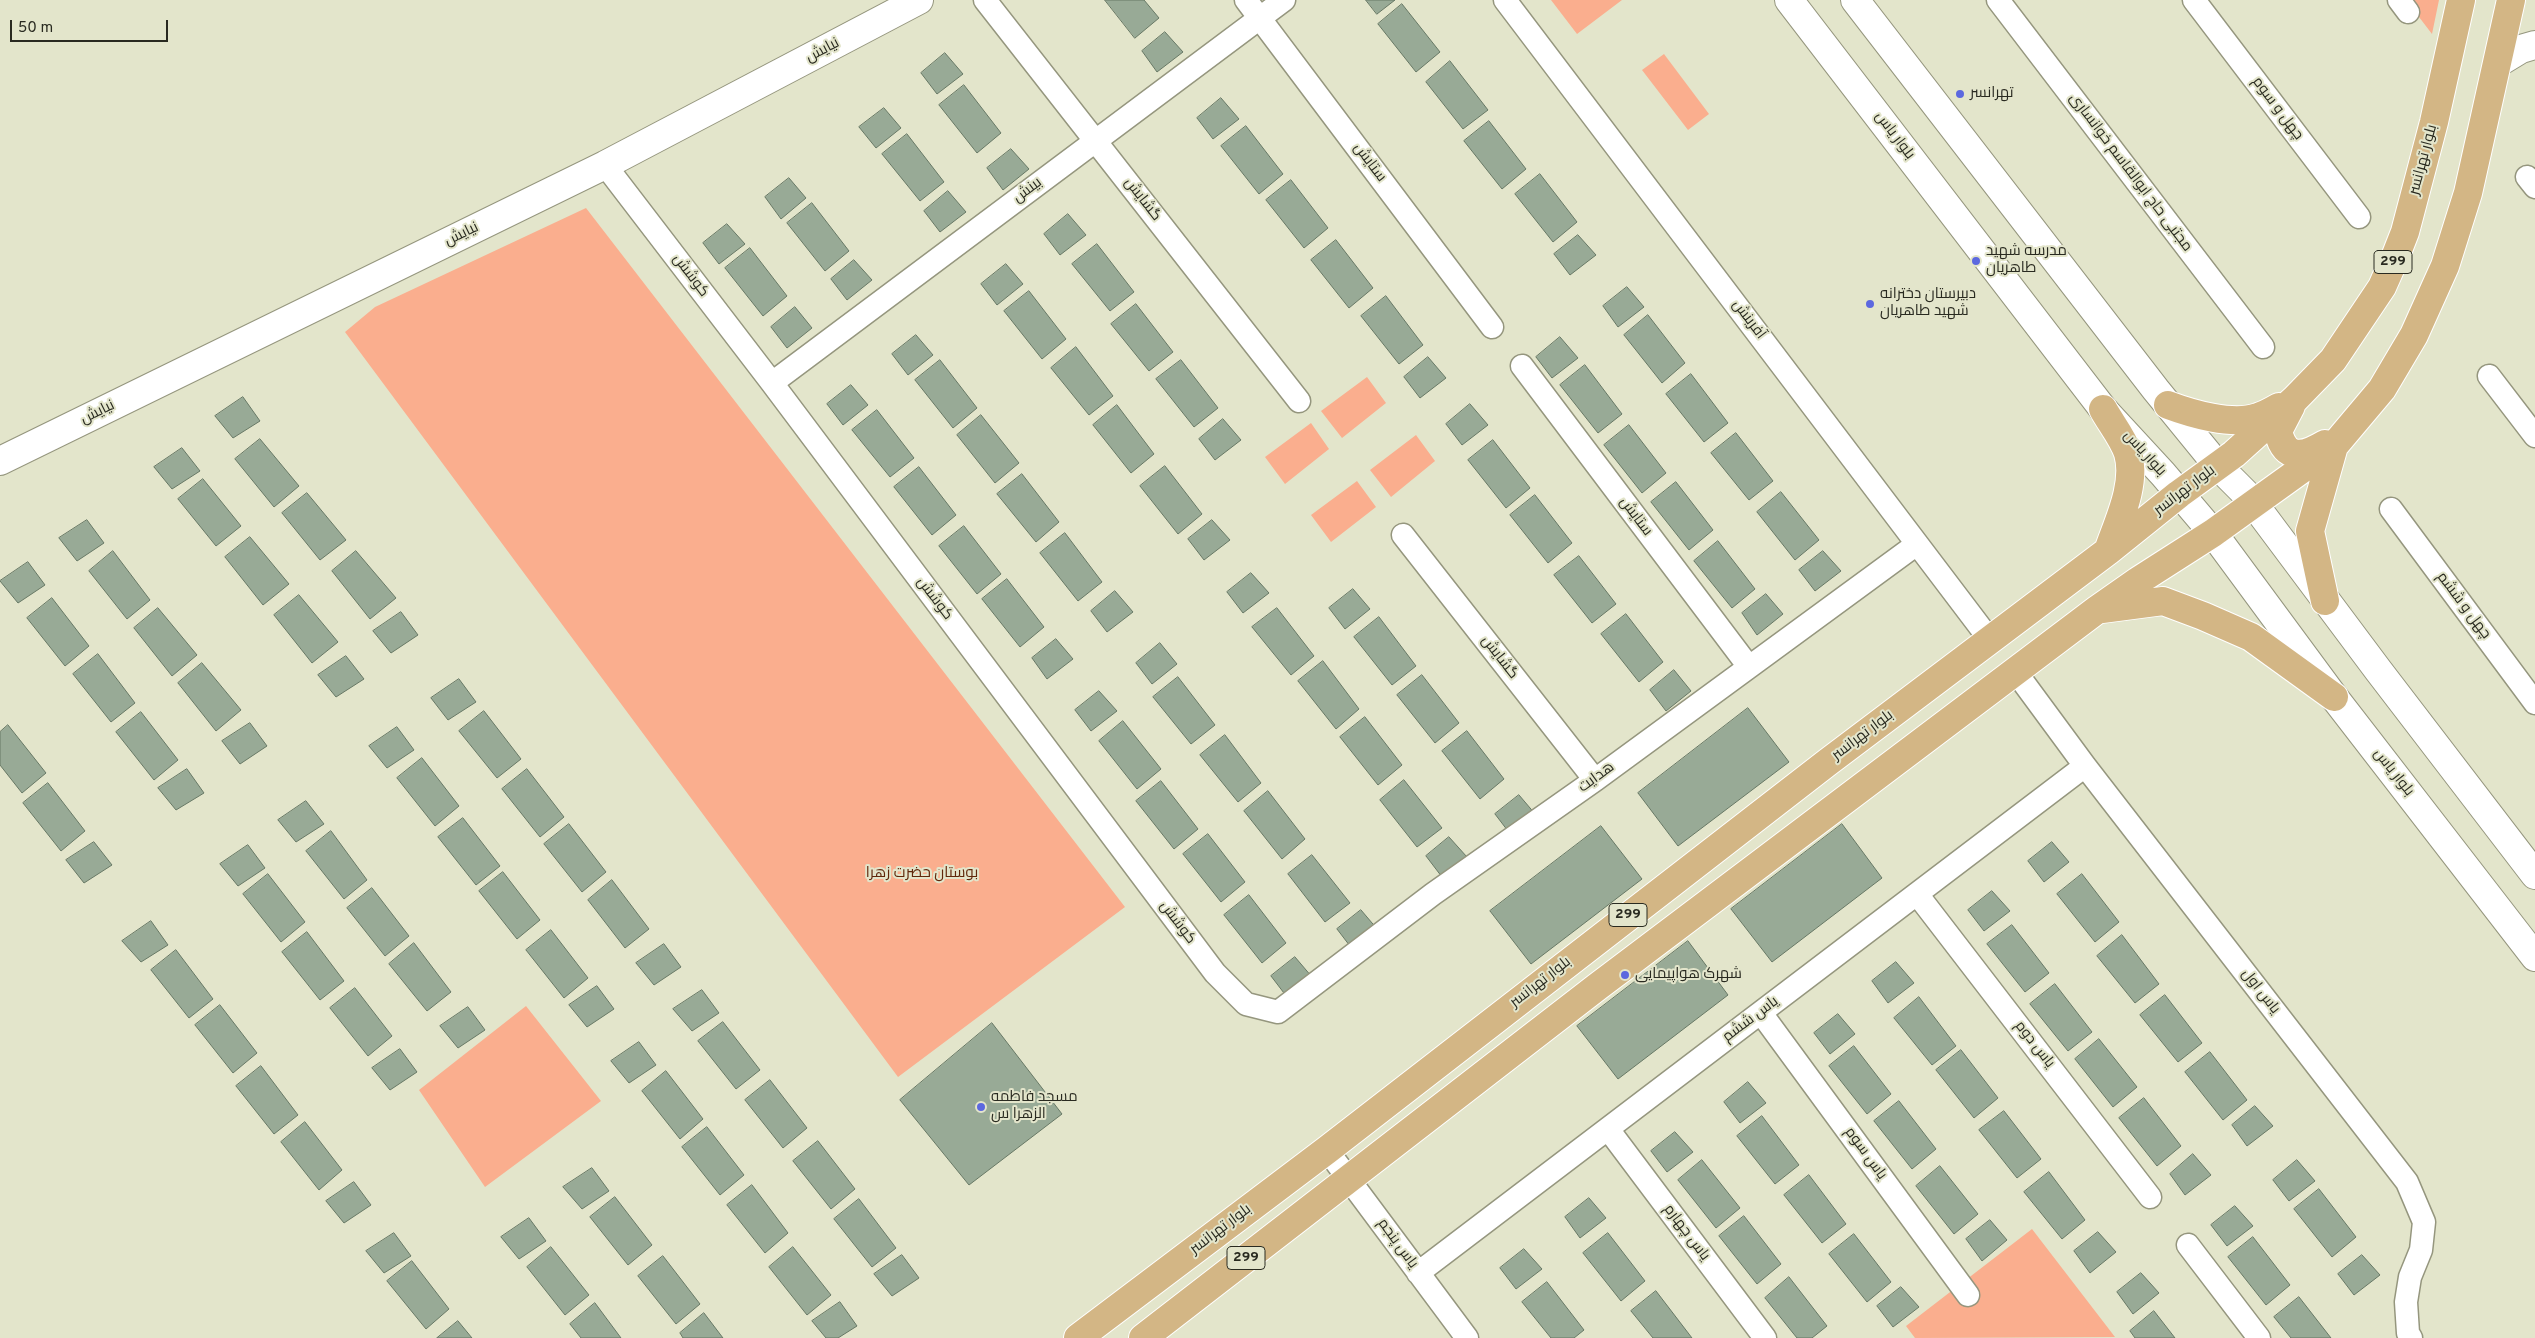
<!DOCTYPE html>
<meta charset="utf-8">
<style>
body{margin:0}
#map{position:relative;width:2535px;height:1338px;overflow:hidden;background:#e3e5cb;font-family:Overpass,sans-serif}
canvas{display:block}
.scale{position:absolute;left:10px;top:20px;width:158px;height:22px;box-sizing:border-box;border:2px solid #292a20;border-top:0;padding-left:6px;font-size:15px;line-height:18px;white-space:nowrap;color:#292a20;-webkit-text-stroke:4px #e3e5cb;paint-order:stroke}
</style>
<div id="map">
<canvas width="2535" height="1338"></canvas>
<div class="scale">50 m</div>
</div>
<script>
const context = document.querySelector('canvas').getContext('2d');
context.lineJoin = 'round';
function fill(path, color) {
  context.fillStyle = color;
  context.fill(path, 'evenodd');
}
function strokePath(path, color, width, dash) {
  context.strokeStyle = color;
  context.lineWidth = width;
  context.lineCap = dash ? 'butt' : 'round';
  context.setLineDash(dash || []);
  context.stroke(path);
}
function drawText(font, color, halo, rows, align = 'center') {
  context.font = font + ' Overpass,Cairo,sans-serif';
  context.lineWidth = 4;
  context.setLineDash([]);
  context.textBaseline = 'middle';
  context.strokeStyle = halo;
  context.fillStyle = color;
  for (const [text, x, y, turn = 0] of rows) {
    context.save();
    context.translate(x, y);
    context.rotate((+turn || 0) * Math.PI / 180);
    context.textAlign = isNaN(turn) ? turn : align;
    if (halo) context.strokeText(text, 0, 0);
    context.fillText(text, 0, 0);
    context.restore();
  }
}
fill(new Path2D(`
 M1551 0H1622L1577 34Z
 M2406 0H2439L2432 34Z
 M1664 54 1709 114 1688 130 1642 70Z
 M586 208 1125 907 898 1077 345 332 375 307Z
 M1367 377 1386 403 1342 438 1321 411Z
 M1311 423 1329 449 1285 484 1265 457Z
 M1416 435 1435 461 1391 497 1370 470Z
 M1357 481 1376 507 1331 542 1311 515Z
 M526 1006 601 1101 485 1187 419 1090Z
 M2032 1229 2115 1337 1915 1338 1906 1326Z`), '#faae8e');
const building = new Path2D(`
 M1105 0H1144L1159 18 1135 38Z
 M1366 0H1395L1377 14Z
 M1402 4 1440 52 1416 72 1378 24Z
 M1165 32 1183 52 1157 72 1142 51Z
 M945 53 963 74 937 94 921 73Z
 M1450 61 1488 110 1463 129 1426 82Z
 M964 85 1001 133 977 153 939 105Z
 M1221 98 1239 119 1213 139 1197 118Z
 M884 108 901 128 876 148 859 127Z
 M1489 121 1526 169 1502 189 1464 141Z
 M1246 126 1283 174 1259 194 1221 146Z
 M907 134 944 182 920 201 882 154Z
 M1011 149 1029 169 1003 190 987 168Z
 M1540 174 1577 222 1553 242 1515 194Z
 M789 178 806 198 781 219 765 197Z
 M1291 180 1328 228 1304 248 1266 200Z
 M948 191 966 212 940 232 924 211Z
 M812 203 849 251 825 271 787 223Z
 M1068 214 1086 235 1060 255 1044 234Z
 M727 224 745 244 719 264 703 243Z
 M1578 235 1596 255 1570 275 1554 254Z
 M1336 240 1373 288 1349 308 1311 260Z
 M1097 244 1134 292 1110 311 1072 264Z
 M750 248 787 296 763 316 725 268Z
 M854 260 872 280 847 300 831 279Z
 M1006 264 1023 284 997 305 981 284Z
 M1627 287 1644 307 1618 327 1603 306Z
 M1029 291 1066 339 1042 359 1004 311Z
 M1386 296 1423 345 1399 364 1361 316Z
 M1136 304 1173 352 1149 371 1111 324Z
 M795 307 812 328 787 348 771 327Z
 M1648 315 1685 363 1662 383 1624 335Z
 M916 335 933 355 908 375 892 354Z
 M1560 337 1578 358 1552 378 1536 357Z
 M1076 347 1113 396 1089 415 1051 368Z
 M1428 357 1446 378 1420 398 1404 377Z
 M940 360 977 408 953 428 915 380Z
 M1181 360 1218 408 1194 427 1156 379Z
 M1585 365 1622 414 1598 433 1560 385Z
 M1691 374 1728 423 1704 442 1666 394Z
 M851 385 868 405 843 425 827 404Z
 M243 397 260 421 233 438 215 416Z
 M1470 404 1488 425 1462 445 1446 424Z
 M1117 405 1154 454 1131 473 1093 425Z
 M877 410 914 458 890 477 852 430Z
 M981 415 1019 463 995 483 957 435Z
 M1223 419 1241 440 1215 460 1199 439Z
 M1629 425 1666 473 1642 493 1604 445Z
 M1736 433 1773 481 1749 500 1711 453Z
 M260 439 299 486 274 507 235 459Z
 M1493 440 1530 488 1506 508 1468 460Z
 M182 448 200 471 172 489 154 467Z
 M1165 466 1202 514 1178 534 1140 486Z
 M919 467 956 515 932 535 894 487Z
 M1022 474 1059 522 1036 542 997 494Z
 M203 479 241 526 216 546 178 499Z
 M1676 482 1713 530 1689 550 1651 502Z
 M1781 492 1819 540 1795 560 1757 512Z
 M307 493 346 540 320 560 282 513Z
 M1535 495 1572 543 1548 563 1510 515Z
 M87 520 104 543 77 561 59 538Z
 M1212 520 1230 540 1204 560 1188 539Z
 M964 526 1001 574 977 594 939 546Z
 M1065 533 1102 582 1078 601 1040 553Z
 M250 537 289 584 263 605 225 557Z
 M1718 541 1755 589 1732 608 1694 561Z
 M113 551 150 600 127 619 89 571Z
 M356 551 396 598 370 619 332 571Z
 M1823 551 1841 571 1815 591 1799 570Z
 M1579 556 1616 604 1592 623 1554 575Z
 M28 562 45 585 18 603 0 581Z
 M1251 573 1269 593 1243 613 1227 592Z
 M1007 579 1044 627 1020 647 982 599Z
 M1353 589 1370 609 1345 629 1329 608Z
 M1115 591 1133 612 1107 632 1091 611Z
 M1766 594 1783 614 1757 635 1742 613Z
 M299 595 338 642 312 663 274 615Z
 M52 598 89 646 65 666 27 618Z
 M158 608 197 655 172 676 134 628Z
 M1277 608 1314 656 1291 675 1252 627Z
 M401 612 418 635 391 653 373 631Z
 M1626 614 1663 662 1639 682 1601 634Z
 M1379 617 1416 666 1392 685 1354 637Z
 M1056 639 1073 659 1047 679 1032 658Z
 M1160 643 1177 664 1152 684 1136 663Z
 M98 654 135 703 111 722 73 674Z
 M346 656 364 679 336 697 318 675Z
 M1323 661 1359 709 1336 729 1298 681Z
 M202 663 241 710 216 731 178 683Z
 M1674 670 1691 691 1666 711 1650 690Z
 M1422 675 1459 723 1435 743 1397 695Z
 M1178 677 1215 725 1191 744 1153 697Z
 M459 679 476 702 448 720 431 698Z
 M1099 691 1117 711 1091 731 1075 710Z
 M1748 708 1789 762 1678 846 1638 793Z
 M484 711 521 759 497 778 459 731Z
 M141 712 178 760 154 780 116 732Z
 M1365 717 1402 765 1378 785 1340 737Z
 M1123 721 1161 769 1137 789 1099 741Z
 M250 723 267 746 240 764 222 741Z
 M8 725 46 773 22 793 0 765V732Z
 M397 727 414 750 387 768 369 746Z
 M1467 731 1504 779 1480 799 1442 751Z
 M1225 735 1261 783 1238 802 1200 755Z
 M422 758 459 806 435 826 397 778Z
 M187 769 204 793 176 810 158 788Z
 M527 769 564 817 540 837 502 789Z
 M1404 780 1442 828 1417 847 1380 800Z
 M1161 781 1198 829 1174 849 1136 801Z
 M48 783 85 831 61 851 23 803Z
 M1268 791 1305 839 1282 859 1244 811Z
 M1519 795 1536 815 1511 835 1495 814Z
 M306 801 324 824 296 842 278 820Z
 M463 818 500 866 476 885 438 837Z
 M569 824 606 872 582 892 544 844Z
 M1842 824 1882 878 1772 962 1731 909Z
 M1601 826 1642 879 1531 964 1490 911Z
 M331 831 367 880 344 899 306 851Z
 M1208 834 1245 882 1221 902 1183 854Z
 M1449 837 1467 857 1442 877 1426 856Z
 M94 842 112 865 84 883 66 860Z
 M2052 842 2069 862 2044 882 2028 861Z
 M248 845 265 868 238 886 220 864Z
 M1312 855 1350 903 1325 922 1288 874Z
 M503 872 540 920 517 939 479 891Z
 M268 874 305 922 281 942 243 894Z
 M2082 874 2119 922 2095 942 2057 894Z
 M612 880 649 929 625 948 588 900Z
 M372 888 409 936 385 956 347 908Z
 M1992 891 2010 911 1984 931 1968 910Z
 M1249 895 1286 943 1262 963 1224 915Z
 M1361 910 1378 930 1353 950 1337 929Z
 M151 921 168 945 141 962 122 941Z
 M2012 925 2049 973 2025 992 1987 944Z
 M551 930 588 978 564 998 526 950Z
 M307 932 344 981 320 1000 282 952Z
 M2122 935 2159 984 2135 1003 2097 956Z
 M1688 941 1728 995 1618 1079 1577 1026Z
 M414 943 451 992 427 1011 389 964Z
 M664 944 681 967 654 985 636 963Z
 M176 950 213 999 189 1018 151 970Z
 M1295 957 1312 977 1287 997 1271 976Z
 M1896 962 1914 983 1888 1003 1872 981Z
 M2055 984 2092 1032 2068 1051 2030 1004Z
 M597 986 614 1009 587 1027 569 1005Z
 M355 988 392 1036 368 1056 330 1008Z
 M702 990 719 1013 692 1031 673 1009Z
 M2165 995 2202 1043 2178 1062 2140 1015Z
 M1919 997 1956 1046 1932 1065 1894 1018Z
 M220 1005 257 1053 233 1073 195 1025Z
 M468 1007 485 1030 458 1048 440 1026Z
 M1838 1014 1855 1034 1830 1054 1814 1033Z
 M723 1022 760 1070 736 1089 698 1041Z
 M992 1023 1062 1114 969 1185 900 1100Z
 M2099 1039 2137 1087 2113 1107 2075 1059Z
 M639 1042 656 1065 629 1083 611 1061Z
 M1854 1046 1891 1094 1867 1114 1829 1066Z
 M400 1049 417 1072 390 1090 372 1068Z
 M1961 1050 1998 1098 1974 1118 1936 1070Z
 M2210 1052 2247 1100 2223 1120 2185 1072Z
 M261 1066 298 1115 274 1134 236 1086Z
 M666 1071 703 1119 680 1139 642 1091Z
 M770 1080 807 1128 783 1148 745 1100Z
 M1748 1082 1766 1103 1740 1123 1724 1102Z
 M2144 1098 2181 1146 2157 1166 2119 1118Z
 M1899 1101 1936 1149 1912 1169 1874 1121Z
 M2255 1106 2273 1126 2247 1146 2232 1125Z
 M2004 1111 2041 1159 2017 1178 1979 1130Z
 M1762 1116 1799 1165 1775 1184 1737 1136Z
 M305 1122 342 1170 319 1190 281 1142Z
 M707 1127 744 1175 720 1195 682 1147Z
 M1675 1132 1693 1152 1667 1172 1651 1151Z
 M818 1141 855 1189 831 1209 793 1161Z
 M2193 1154 2211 1175 2185 1195 2170 1174Z
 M1702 1160 1740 1208 1716 1228 1678 1180Z
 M2297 1160 2315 1181 2289 1201 2273 1180Z
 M1940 1166 1978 1214 1954 1234 1916 1186Z
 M592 1168 609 1191 582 1209 563 1187Z
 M2049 1172 2085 1220 2062 1239 2024 1192Z
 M1809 1175 1846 1224 1822 1243 1784 1195Z
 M354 1182 371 1205 344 1223 326 1201Z
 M752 1185 788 1233 765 1253 727 1205Z
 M2319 1189 2356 1237 2332 1257 2294 1209Z
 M615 1197 652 1245 628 1265 590 1217Z
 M1589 1198 1606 1218 1580 1238 1565 1217Z
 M859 1199 896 1248 872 1267 834 1219Z
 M2235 1206 2253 1226 2227 1246 2211 1225Z
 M1744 1216 1781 1264 1757 1284 1719 1236Z
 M529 1218 546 1241 519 1259 501 1237Z
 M1990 1220 2007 1240 1982 1261 1966 1239Z
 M2098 1232 2116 1252 2090 1273 2074 1251Z
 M394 1233 411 1256 384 1273 366 1251Z
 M1608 1233 1645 1281 1621 1301 1583 1253Z
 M1854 1234 1891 1282 1867 1302 1829 1254Z
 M2253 1237 2290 1285 2266 1305 2228 1257Z
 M551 1247 589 1295 565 1315 527 1267Z
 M793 1247 831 1295 807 1315 769 1267Z
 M1524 1249 1542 1269 1516 1289 1500 1268Z
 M902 1255 919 1278 892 1296 874 1274Z
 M2362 1255 2380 1275 2354 1295 2338 1274Z
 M663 1256 700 1304 676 1324 638 1276Z
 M412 1261 449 1309 426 1329 387 1281Z
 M2141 1273 2159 1293 2133 1314 2117 1292Z
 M1789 1277 1827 1326 1812 1338H1797L1765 1298Z
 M1547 1282 1584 1330 1574 1338H1551L1522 1302Z
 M1901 1287 1919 1307 1893 1327 1877 1306Z
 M1656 1291 1692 1338H1653L1631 1311Z
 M2299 1297 2331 1338H2291L2274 1317Z
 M840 1302 857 1326 838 1338H826L812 1321Z
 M595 1303 621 1338H581L570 1324Z
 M2154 1311 2175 1338H2135L2130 1331Z
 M704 1313 723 1338H683L680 1333Z
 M458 1321 472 1338H437Z`);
fill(building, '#98aa96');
strokePath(building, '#677865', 1);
const minor = new Path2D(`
 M985 0 1299 401
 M1246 0 1492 327
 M1505 0 1990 640
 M1998 0 2263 347
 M2194 0 2359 217
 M2399 0 2408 12
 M605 165 772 383 1215 973 1246 1004 1278 1012 1433 894 1595 780 1917 544
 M2527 177 2535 187
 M1522 366 1749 667
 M2489 376 2535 436
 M772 383 1284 0
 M2391 509 2535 703
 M1403 535 1595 780
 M2015 671 2085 766 2407 1182 2424 1222 2421 1250 2410 1277 2406 1302 2408 1333 2411 1338
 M1917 894 2150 1197
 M1761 1013 1968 1295
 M1608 1129 1765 1338
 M1327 1150 1467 1338
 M2188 1245 2259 1338
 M1418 1273 2085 766`);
const tertiary = new Path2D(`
 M2498 63 2521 49 2535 45
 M0 461 605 165 919 0`);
const secondary = new Path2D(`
 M1789 0 2103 409 2163 474 2213 533 2334 697 2535 957
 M1855 0 2156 390 2218 466 2248 496 2378 670 2535 875`);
const primary = new Path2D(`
 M2168 405C2192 414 2233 426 2258 417 2265 415 2272 411 2279 407
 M2291 406 2278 431C2285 461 2303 457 2325 444
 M2103 409C2110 422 2123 438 2128 453 2137 484 2118 522 2108 551
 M2325 601 2310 531 2334 446 2382 389 2414 335 2445 266 2468 193 2511 0
 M2102 609 2163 601 2203 616 2251 637 2334 697
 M1078 1338 1327 1150 1828 762 2108 551 2179 494 2234 454 2294 400 2333 360 2382 287 2394 260 2405 232 2434 122 2461 0
 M1143 1338 1597 987 2098 609 2138 581 2213 533 2334 446`);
strokePath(minor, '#95967e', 25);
strokePath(tertiary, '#95967e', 30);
strokePath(secondary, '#95967e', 30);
strokePath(primary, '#fff', 30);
strokePath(minor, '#fff', 22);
strokePath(tertiary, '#fff', 28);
strokePath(secondary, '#fff', 28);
strokePath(primary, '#d3b685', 28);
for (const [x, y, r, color] of [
 [1960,94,5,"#5c68df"],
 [1976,261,5,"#5c68df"],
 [1870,304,5,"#5c68df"],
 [1625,975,5,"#5c68df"],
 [981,1107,5,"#5c68df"]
]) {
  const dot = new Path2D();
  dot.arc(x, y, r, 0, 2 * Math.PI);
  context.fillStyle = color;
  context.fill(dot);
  strokePath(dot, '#e3e5cb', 2);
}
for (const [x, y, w] of [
 [2393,262,38],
 [1628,915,38],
 [1246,1258,38]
]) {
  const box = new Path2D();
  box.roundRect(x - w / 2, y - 11.5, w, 23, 4);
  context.fillStyle = '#e3e5cb';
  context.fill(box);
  strokePath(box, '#292a20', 1);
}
drawText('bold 14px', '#292a20', null, [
 ["299",2393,262],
 ["299",1628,915],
 ["299",1246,1258]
]);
drawText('15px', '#292a20', '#e3e5cb', [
 ["نیایش",823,51,-28],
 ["چهل و سوم",2277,109,53],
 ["بلوار یاس",1894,136,53],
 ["بلوار تهرانسر",2424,160,-75],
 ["ستایش",1369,163,53],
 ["مجتبی حاج ابوالقاسم خوانساری",2130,173,53],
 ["بینش",1028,191,-37],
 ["گشایش",1142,200,52],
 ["نیایش",462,235,-26],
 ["کوشش",690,276,53],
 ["آفرینش",1748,320,53],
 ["نیایش",98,413,-26],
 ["بلوار یاس",2144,454,48],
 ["بلوار تهرانسر",2185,491,-37],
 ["ستایش",1635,517,53],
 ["کوشش",934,599,53],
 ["چهل و ششم",2463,606,53],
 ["گشایش",1499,658,52],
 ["بلوار تهرانسر",1863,736,-37],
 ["بلوار یاس",2393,773,52],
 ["هدایت",1597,778,-36],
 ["کوشش",1177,923,53],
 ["بلوار تهرانسر",1541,983,-38],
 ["یاس اول",2260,992,52],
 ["یاس ششم",1751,1020,-37],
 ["یاس دوم",2034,1045,52],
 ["یاس سوم",1865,1154,54],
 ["بلوار تهرانسر",1221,1230,-37],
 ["یاس چهارم",1686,1233,53],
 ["یاس پنجم",1397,1244,54]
]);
drawText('15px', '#292a20', '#e3e5cb', [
 ["تهرانسر",1970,94],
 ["مدرسه شهید",1986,252],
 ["طاهریان",1986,269],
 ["دبیرستان دخترانه",1880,295],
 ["شهید طاهریان",1880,312],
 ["شهرک هواپیمایی",1635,975],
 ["مسجد فاطمه",991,1098],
 ["الزهرا س",991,1115]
], 'left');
drawText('15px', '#60270a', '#e3e5cb', [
 ["بوستان حضرت زهرا",922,874]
]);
</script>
